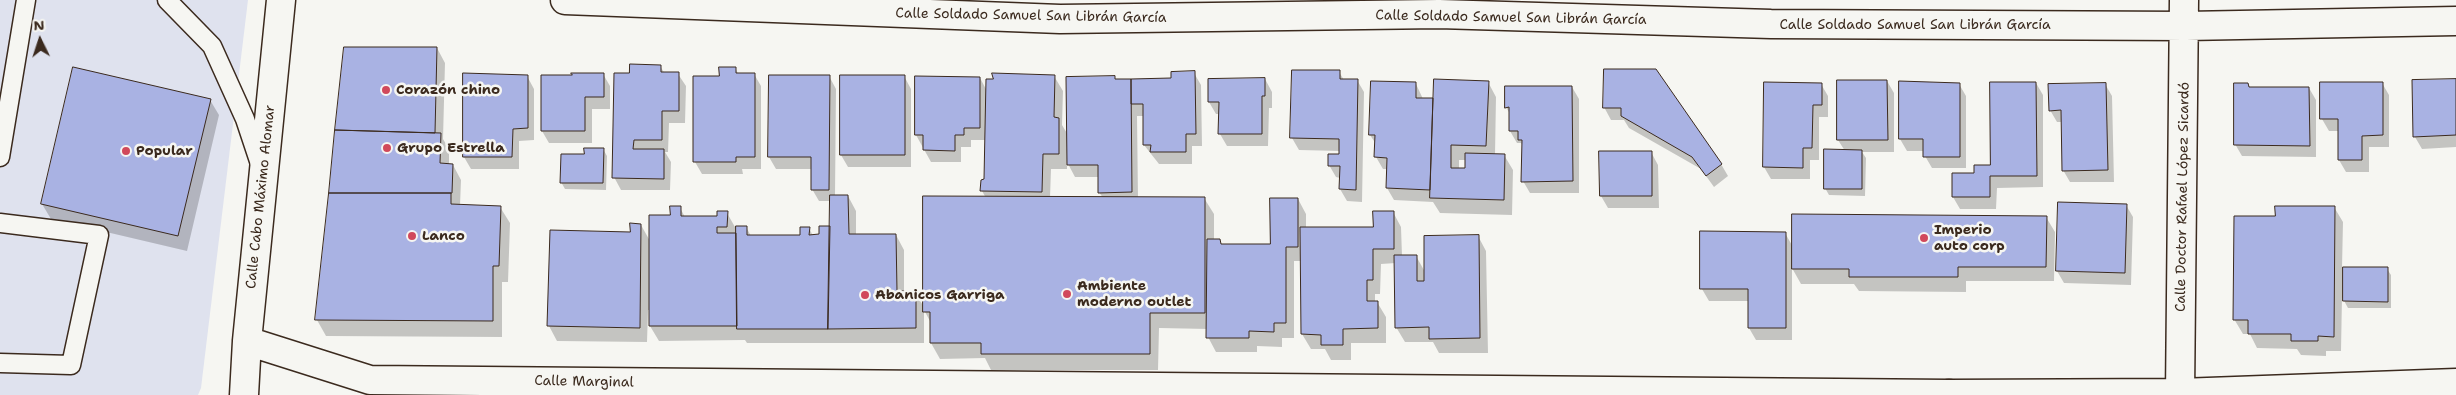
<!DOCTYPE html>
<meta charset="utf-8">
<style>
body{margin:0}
#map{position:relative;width:2456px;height:395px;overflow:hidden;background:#f6f6f2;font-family:"Shantell Sans",sans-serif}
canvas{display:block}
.north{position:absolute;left:15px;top:15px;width:50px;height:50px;-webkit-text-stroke:4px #f6f6f2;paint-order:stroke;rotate:356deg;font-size:14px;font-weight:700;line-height:20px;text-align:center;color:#3b2a1e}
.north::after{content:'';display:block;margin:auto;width:18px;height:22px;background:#3b2a1e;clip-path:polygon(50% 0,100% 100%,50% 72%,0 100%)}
</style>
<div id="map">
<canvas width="2456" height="395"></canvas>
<div class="north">N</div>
</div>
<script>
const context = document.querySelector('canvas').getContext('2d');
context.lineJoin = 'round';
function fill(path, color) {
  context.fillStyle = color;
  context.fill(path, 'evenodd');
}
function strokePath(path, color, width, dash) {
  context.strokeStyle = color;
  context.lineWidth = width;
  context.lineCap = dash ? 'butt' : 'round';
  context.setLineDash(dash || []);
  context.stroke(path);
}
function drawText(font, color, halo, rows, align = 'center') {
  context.font = font + ' "Shantell Sans",sans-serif';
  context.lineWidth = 5;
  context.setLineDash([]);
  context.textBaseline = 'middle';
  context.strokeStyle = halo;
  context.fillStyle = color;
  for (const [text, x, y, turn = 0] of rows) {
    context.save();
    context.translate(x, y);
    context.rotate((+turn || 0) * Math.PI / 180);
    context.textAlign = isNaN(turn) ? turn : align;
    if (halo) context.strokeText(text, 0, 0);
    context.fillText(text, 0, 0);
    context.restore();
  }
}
fill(new Path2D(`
 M0 0H248L201 388 198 395H0Z`), '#dfe2ee');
fill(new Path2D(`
 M345 48H437L445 63 443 139 449 149V165H453L461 180 460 206 500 207 510 223 508 282H502V337L326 336 317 320Z
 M660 66 665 74H678L686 86 685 123H669L668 152H665L671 162 670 190H621L614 177 630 74Z
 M735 68 739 75 754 74 761 86V169H742L743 174H702L695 162 694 78 720 77Z
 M1605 70 1721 164 1728 176 1714 187 1701 169 1629 128 1624 120H1611L1604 107Z
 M1339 72 1344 80H1357L1364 92 1362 202 1347 201 1340 189V178L1336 177 1329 165 1341 156V151L1299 150 1292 138Z
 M1194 73 1201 85 1202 146H1192V164H1159L1144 145V116H1137L1138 198H1204L1214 214V240H1220L1222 245H1271L1298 199 1306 214V228H1374L1393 212 1401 227 1402 256H1416L1425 272 1478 236 1486 251 1488 353H1439L1433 342H1405L1396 327V263L1381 264 1380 294H1375V302H1377L1386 317V343H1351V360H1331L1325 349H1311L1302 334V261H1294V338H1282V347L1257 346V352H1216L1208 337V329L1159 328 1158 370H991L985 358 940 359 931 343V323L924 310V343H747L745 340 659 341 650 326V310H648L647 342 557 341 549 326 631 234 641 225 650 241 680 208 685 217H718L727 213 735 227H746L751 236H801L809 228 813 236H820L831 227V201H819L812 189V169H776L769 157 829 76 836 89 835 196H848L856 211V236L896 235 904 250V292H915L925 309 986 198 982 191 986 180V140H971V147H961V162H931L916 135 980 78 987 91 1054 76 1063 91 1062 125 1068 135 1172 80ZM1067 162 1075 177H1099V192L1103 198H1050L1051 169H1067Z
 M464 74 527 76 534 89V140L519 141V169H471L464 157Z
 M603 74 610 86V109H592V143H549L542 131Z
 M841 76H904L911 89V167H848L841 155Z
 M1265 79 1272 92V108H1269L1268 146H1227L1220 134V114H1216L1209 102Z
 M2456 80V147L2422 149 2415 137Z
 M1887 81 1894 93V152H1862L1866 158 1865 196 1829 195 1825 188 1845 151 1838 140Z
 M1488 82 1496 97 1495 155H1504L1513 170 1512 215 1440 213 1433 202 1394 200 1387 188 1388 169H1383L1376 157V144L1370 135 1416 84 1423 99H1435ZM1459 160H1466V169H1459Z
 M2036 83 2043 95V187L1997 188 1996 209H1960L1953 197 1975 174 1991 166Z
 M2382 83 2389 95V147H2369V172H2346L2339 160V131H2329L2322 119Z
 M1821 84 1828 96V117H1819V160H1810V179H1771L1764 167Z
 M1959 84 1966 96V168H1932L1925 156V151H1907L1900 139Z
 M2105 84 2112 96 2114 182H2070L2063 170V122H2057L2050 110Z
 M2248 84 2250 88H2309L2316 100V157L2242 156 2235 144Z
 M1572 87 1579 99V193H1530L1523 181V146L1521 143H1517L1510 131V114L1506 107Z
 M210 100 219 115 187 251 51 219 42 204Z
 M603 149 607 156 606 190 565 189 561 182 585 155Z
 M1651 152 1658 165 1659 208H1608L1601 196Z
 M2126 205 2133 217 2131 285 2064 283 2057 271Z
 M2334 207 2343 222 2342 268 2387 269 2391 275V308H2348L2342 297 2341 351H2326V356L2301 355 2297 349 2257 348 2250 334H2243L2234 319 2276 217Z
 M2046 217 2055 232 2054 281H1966V292L1859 291 1854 284H1801L1792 268V340H1756L1749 328V301H1709L1702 289 1785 233 1793 247Z`), '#0003');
const building = new Path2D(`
 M344 47H437L435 133 335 130Z
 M630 64 661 65V72H679V111H662V140H634L633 149H664V179L612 178 614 73H629Z
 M73 67 211 99 178 236 41 204Z
 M719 67H736V73H755V157H736V162H693V76H719Z
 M1604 69H1656L1722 164 1706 176 1692 157 1621 116V108H1603Z
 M1292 70H1340V79H1358L1356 190 1339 189 1340 166H1328V154H1339V139L1290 138Z
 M1195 71 1196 134H1186V152H1150L1151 145H1143V104H1131V79L1171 78V72Z
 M463 73 528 75V128L513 129 512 157H463Z
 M571 73H604V97H585V131H541V75H572Z
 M992 73 1055 75 1054 117 1059 118V154H1043L1042 192 980 191 981 180 984 179 986 79H993Z
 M769 75H830L829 190H811V157H768Z
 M840 75H905V155H840Z
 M915 76 980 77V128H964V135H955V151L923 150V135H915Z
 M1115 76V79H1131L1132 192 1098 193V165H1067L1066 77Z
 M1265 78V96H1262V134H1218L1219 102H1208V79Z
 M1434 79 1489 81 1486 146 1451 145V168H1465V153L1505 154 1504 200 1430 198Z
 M2456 79V135L2413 137 2412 80Z
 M1837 80H1887L1888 140H1837Z
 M1371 81 1416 82V98H1433L1430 190 1386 188 1387 158 1374 157 1375 135H1369Z
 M1899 81 1960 83V157H1923V139H1899Z
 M1764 82 1822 83V105H1813L1812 148H1803V168L1763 167Z
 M1990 82H2036L2037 176H1990V197H1952V173H1974V165H1990Z
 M2320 82H2383V135L2362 136V160H2338V119H2320Z
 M2106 83 2108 170 2062 171 2061 110 2049 111 2048 84Z
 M2234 83H2248L2249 87H2309L2310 146 2234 145Z
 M1505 86H1572L1573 181 1521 182 1522 140H1518V131H1509V107L1505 108Z
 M335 130 441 133 440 163 453 164 452 193H329Z
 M584 148H604L603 183H560L561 154H584Z
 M1824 149 1862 150V189H1824Z
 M1599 151H1652V196H1600Z
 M329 193H451V204L501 206 499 266H493V321L315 320Z
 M830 195H848L849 234H896L897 291H916V328L828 329Z
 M923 196 1205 197V313H1150V354H981V343H930V312H923Z
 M1270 198H1298V247H1286V323H1274V332L1249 331V338H1206L1207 239H1220L1221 244H1270Z
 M2058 202 2127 204 2125 273 2056 271Z
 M670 206H681V216H717V211H728L727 227H717V233H736L737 326H649V215H670Z
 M2275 206H2335L2334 337 2318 336V341H2291V334H2248V320H2233L2234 216H2275Z
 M1373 211H1394V249H1373V280H1367V301H1378V328L1343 329V345H1321V335L1301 334 1300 227H1373Z
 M1792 214 2047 216 2046 267H1958V277H1849V269H1792Z
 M630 223 641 224 640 328 547 326 550 230 630 232Z
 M736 226H747V235H800V227H810L809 235 819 234V226H830L828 329H737Z
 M1700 231 1786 232V328H1748V289H1700Z
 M1479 235 1480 338 1429 339V327L1395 328 1394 255H1417V281H1424V236Z
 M2343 267H2388V302L2343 301Z`);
fill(building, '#a9b2e3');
strokePath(building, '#3b2a1e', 1);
const lane = new Path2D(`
 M167 0 212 46 245 119 260 164
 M0 157 26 0
 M0 223 99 235 71 365 0 363`);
const street = new Path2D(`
 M565 0 1060 19 1439 14 1771 24 2186 26 2456 21
 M247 341 370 380 1949 394 2180 393 2456 383
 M244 395 247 341 281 0
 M2180 395 2184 0`);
const highway = new Path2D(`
 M1949 394 1950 395`);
strokePath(lane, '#3b2a1e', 21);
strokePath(street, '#3b2a1e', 31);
strokePath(highway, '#3b2a1e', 31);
strokePath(lane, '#f6f6f2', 18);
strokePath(street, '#f6f6f2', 28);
strokePath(highway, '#f6f6f2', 28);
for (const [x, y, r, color] of [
 [386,90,5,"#d1495b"],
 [387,148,5,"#d1495b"],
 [126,151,5,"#d1495b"],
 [412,236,5,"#d1495b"],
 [1924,238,5,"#d1495b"],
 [1067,294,5,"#d1495b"],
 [865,295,5,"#d1495b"]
]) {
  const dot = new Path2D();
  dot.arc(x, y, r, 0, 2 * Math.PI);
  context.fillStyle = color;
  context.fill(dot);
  strokePath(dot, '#f6f6f2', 2);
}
drawText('14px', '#3b2a1e', '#f6f6f2', [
 ["Calle Soldado Samuel San Librán García",1031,16,1],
 ["Calle Soldado Samuel San Librán García",1511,18,1],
 ["Calle Soldado Samuel San Librán García",1915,25],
 ["Calle Cabo Máximo Alomar",261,197,-84],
 ["Calle Doctor Rafael López Sicardó",2183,197,-89],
 ["Calle Marginal",584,382,1]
]);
drawText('bold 14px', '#3b2a1e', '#f6f6f2', [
 ["Corazón chino",396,90],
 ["Grupo Estrella",397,148],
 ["Popular",136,151],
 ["Imperio",1934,230],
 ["auto corp",1934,246],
 ["Lanco",422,236],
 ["Ambiente",1077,286],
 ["moderno outlet",1077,302],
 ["Abanicos Garriga",875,295]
], 'left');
</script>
